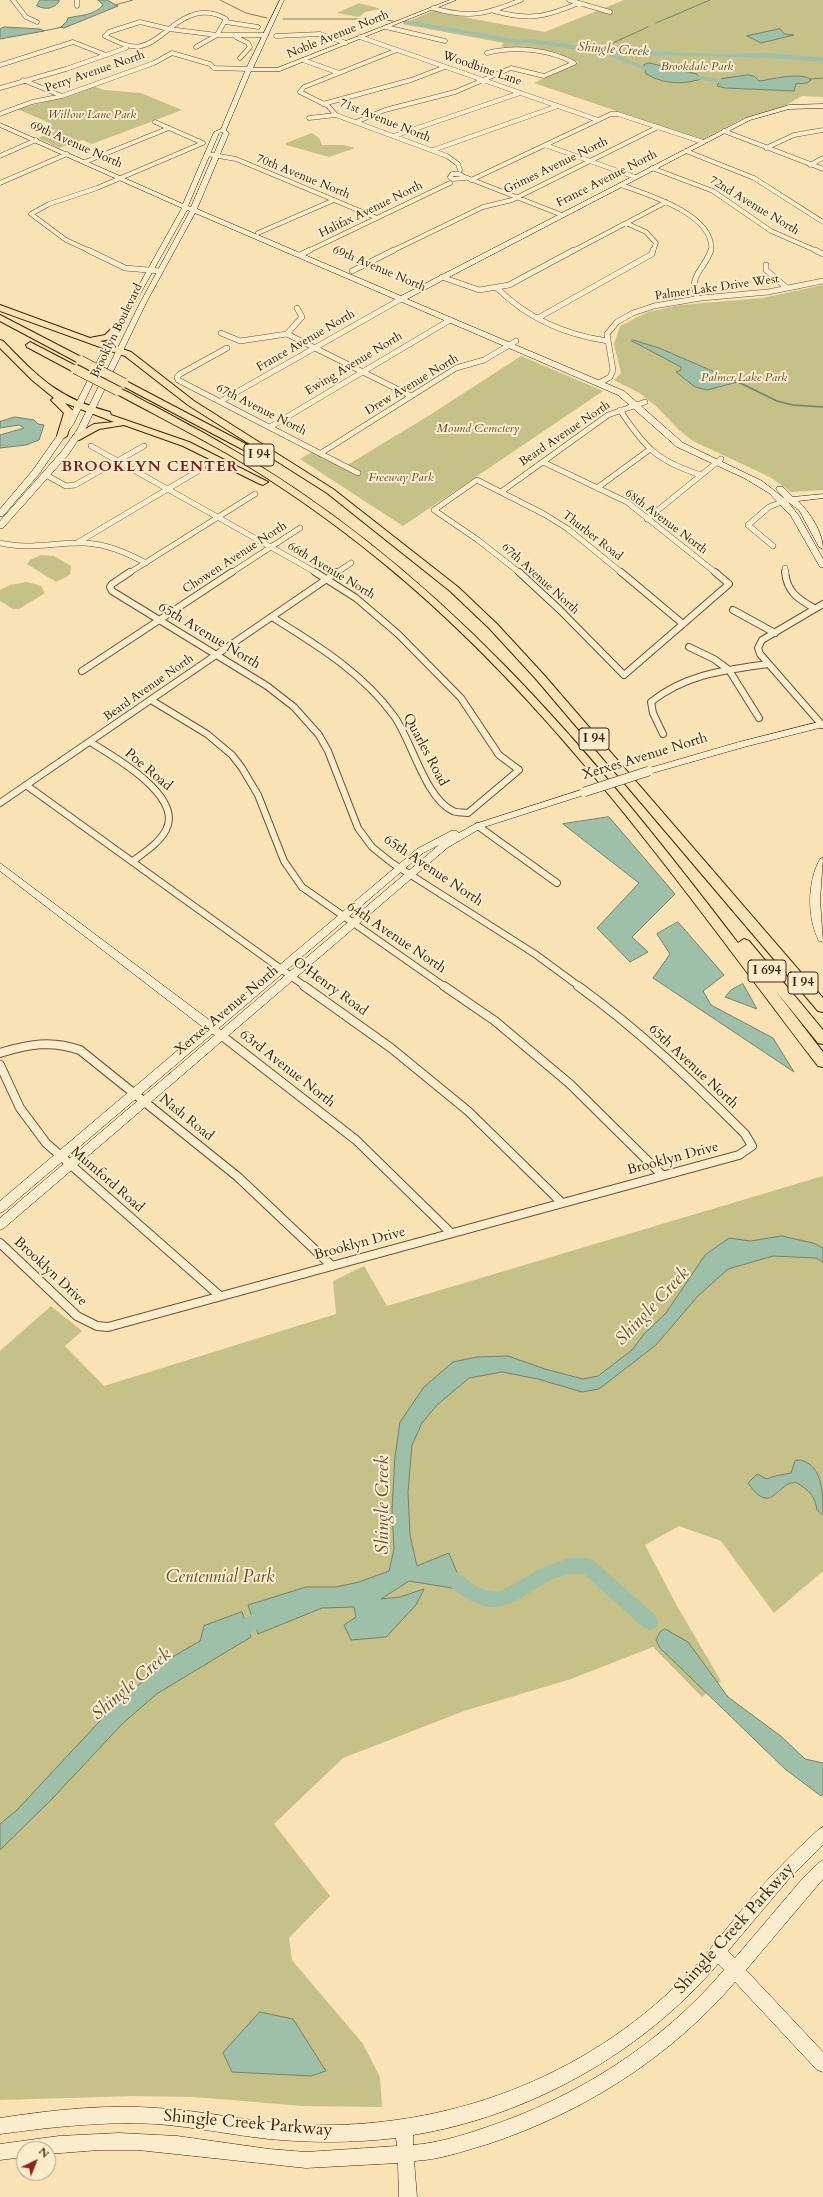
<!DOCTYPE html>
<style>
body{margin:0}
#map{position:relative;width:823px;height:2197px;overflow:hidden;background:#f9e2b4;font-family:Cardo,serif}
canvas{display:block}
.north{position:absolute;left:16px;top:2141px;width:40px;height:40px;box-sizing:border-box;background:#fbecce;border:1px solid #af9c7f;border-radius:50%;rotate:43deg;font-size:11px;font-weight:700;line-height:16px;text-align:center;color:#3d2509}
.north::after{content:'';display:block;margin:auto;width:14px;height:18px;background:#8f2418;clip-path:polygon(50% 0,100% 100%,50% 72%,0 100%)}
</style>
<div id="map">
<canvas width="823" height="2197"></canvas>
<div class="north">N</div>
</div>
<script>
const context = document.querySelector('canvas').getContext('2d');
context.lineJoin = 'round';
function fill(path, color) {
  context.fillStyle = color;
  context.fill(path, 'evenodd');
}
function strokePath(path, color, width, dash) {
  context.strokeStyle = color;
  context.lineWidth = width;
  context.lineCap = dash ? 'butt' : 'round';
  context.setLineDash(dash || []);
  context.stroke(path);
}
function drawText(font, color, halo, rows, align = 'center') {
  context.font = font + ' Cardo,serif';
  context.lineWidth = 4;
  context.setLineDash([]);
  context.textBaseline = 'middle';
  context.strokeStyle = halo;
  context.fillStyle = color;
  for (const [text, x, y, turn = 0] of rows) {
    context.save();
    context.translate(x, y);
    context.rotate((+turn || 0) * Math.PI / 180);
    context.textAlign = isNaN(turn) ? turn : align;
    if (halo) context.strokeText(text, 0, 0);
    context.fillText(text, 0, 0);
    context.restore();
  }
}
fill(new Path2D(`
 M624 0H823V97L802 96 783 107 742 119 702 140 534 83 579 62 549 52 507 49 501 46 504 43 402 24 435 10 457 16 545 32Z
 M359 3 381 9 365 12 359 17 337 13Z
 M93 86 104 90 141 93 182 110 92 144 82 140 59 148 38 138 56 131 48 127 52 124 17 109 65 97Z
 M312 133 319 138 322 145H344L355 148 329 157 286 145V143Z
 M823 285V490L791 492 770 477 693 441 679 430 656 406 641 394 614 380 621 373 614 344 620 326 648 312 681 305 763 298Z
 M521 356 603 391 403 526 300 459 314 451 344 467 430 415Z
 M41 555 54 556 71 566 70 575 56 582 27 564 30 560Z
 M27 582 41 586 45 593 19 609H13L0 601V590L10 585Z
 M823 1176V1571L774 1613 721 1541 679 1526 645 1545 677 1606 721 1681 702 1697 653 1647 571 1679 464 1711 343 1758 274 1824 330 1896 289 1938 292 1960 363 2044 380 2077 382 2107 303 2106 194 2097 133 2096 0 2100V1351L51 1306 82 1331 65 1346 104 1386 336 1314 333 1281 364 1266 387 1306Z`), '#c5c188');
const water = new Path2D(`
 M40 0H59V2C52 9 47 10 37 6Z
 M98 0H107L118 6 64 28 61 27 67 21 68 18C80 15 94 16 103 5Z
 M4 27 40 29 44 31 0 39V29Z
 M780 29 784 34 794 35 761 43 747 36Z
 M649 63 697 74 701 79C682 85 664 84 646 74L644 65Z
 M748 75 754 76 759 81C770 80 801 71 811 80L807 83 796 84 794 91 725 88 717 86 721 79Z
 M633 340 659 348 738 382 707 390 695 387 676 372 681 370V367L632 341Z
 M15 417 34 420 38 424 44 425 39 440 26 445 0 448V435L24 428 19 425 0 428V422Z
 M609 817 675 894 632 937 648 952 630 962 597 928 639 883 563 824Z
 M678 922 724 975 703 991 711 1005 773 1038 794 1072 653 978 670 954 657 934Z
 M743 984 757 1009 725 997 731 990Z
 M782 1236 813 1243 823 1248V1262L816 1258 773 1256 728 1269 698 1296 656 1345 599 1389 582 1392 538 1379 502 1372 469 1378 437 1405 422 1423 412 1445 408 1492 410 1535 417 1566 449 1553 464 1590 409 1581 381 1599 400 1597 424 1589 416 1605 386 1637 351 1640 344 1625 356 1617 354 1607 322 1608 258 1634 248 1605 306 1587H336L359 1582 389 1571 394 1549 392 1509 395 1457 400 1422 424 1387 453 1362 477 1357 508 1356 545 1369 583 1379 598 1376 632 1350 644 1334 666 1313 705 1255 729 1238 750 1241Z
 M801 1460C823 1466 823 1493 823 1515L817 1510C815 1496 809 1490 797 1483 777 1479 773 1519 748 1483L757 1474 767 1479C775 1475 783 1475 791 1473L795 1461Z
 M242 1612 251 1637 158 1693 123 1723 52 1799 0 1850V1824L17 1810 112 1708 167 1660 200 1641 204 1626Z
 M665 1629 688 1642 728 1697 782 1737 805 1759 823 1763V1794L821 1796 785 1769 660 1648 656 1640 660 1632Z
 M260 2012 293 2019 326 2071 311 2076 232 2072 223 2053Z`);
fill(water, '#9ebfa8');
strokePath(water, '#778168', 1);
strokePath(new Path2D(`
 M220 0 246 13 267 18
 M115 5 133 0
 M283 19H376L393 21
 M656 23 710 0
 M43 31 63 27
 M604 47 648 27
 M599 51 601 49
 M810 79 823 78`), '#778168', 1);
strokePath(new Path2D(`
 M738 382 777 401 793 405 823 407`), '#778168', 1.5);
fill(new Path2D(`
 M405 20 520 40 530 39 611 50 720 54 770 53 823 58V62C754 55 684 57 615 54L646 67 663 71 661 74 642 69 610 56V54L530 43 520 44 403 23Z
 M684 74 736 81 739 83 736 85 682 77Z
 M569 1558H587L593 1560 656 1616 658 1622 656 1628 650 1630 644 1628 584 1574C530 1569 514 1635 459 1593 452 1587 442 1583 439 1575L441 1569 447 1567C466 1575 480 1596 502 1591L539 1569Z
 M270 1605 276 1607 278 1613 276 1619 239 1640 233 1642 227 1640 225 1634 227 1628Z`), '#9ebfa8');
const streetFar3 = new Path2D(`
 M13 0 26 17 37 22
 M77 0V6
 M569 0 610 12
 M433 8C470 19 487 14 521 0
 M494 11C529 21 546 17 579 3
 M140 22 169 29C143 51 135 51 105 36L109 32Z
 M226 22 258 27
 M386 27 445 41
 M169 29 217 35
 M169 29C186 15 205 6 226 19L217 35
 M217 35H266
 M276 36 320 34 346 43
 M236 37 248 43 250 47 240 58
 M360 37 598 120
 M196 47 217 35
 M397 50 304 87 300 92 328 106 336 115 447 156 458 164 460 170
 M303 60 339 73
 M0 65 73 42 106 55
 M23 80 62 96
 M0 88 66 69 126 48
 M323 104 411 80 445 67
 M0 114 32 102 62 96 154 63 172 53 210 64 214 68 249 69
 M309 118 336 115
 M356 122 385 110 455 92 511 68 544 76 574 63C549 49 515 46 487 53
 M724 131 823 169
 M394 136 520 93
 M545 145 635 177
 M766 148 794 135 823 130
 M433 150 558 106
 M686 151 754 178 823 222
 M207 154 236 159 377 218
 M0 156 36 140
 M85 162 169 128
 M810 165 823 158
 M652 168 713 191 771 231 817 251
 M452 174H460L465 178 453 179 450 177Z
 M465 177 562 215
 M471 180 611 114H618L703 142
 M0 183 67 154
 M621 185C647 194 716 215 711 251
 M626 223 646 232 656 243 653 251
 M258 233 334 200
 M90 251 66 240 31 214 49 204 97 188 203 143 155 122
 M308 251 450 183
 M392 251 483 207 512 200 658 127
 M573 251 666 202`);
const streetFar2 = new Path2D(`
 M88 250 125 268 160 271
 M815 250 823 254
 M300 255 310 250
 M766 265V270L787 288
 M352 271 394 250
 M442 277 479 290 509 285 574 250
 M497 288C527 318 566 335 608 341
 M698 299C687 275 704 271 711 250
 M538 318 652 254 653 250
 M221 333 240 341 287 334 302 317 297 308
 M287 334 411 396
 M227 348 180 374 177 377 178 380 358 473
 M599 383 610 377 613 370 607 334 617 322 633 313 654 306 701 298 768 292 823 281
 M221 401 401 299
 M620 410C645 448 657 461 701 475
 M270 427 450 320
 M91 446 317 573
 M321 453 456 368 484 360 516 341
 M543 462 627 502 716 573
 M46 475 66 486 75 485 144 446
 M597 488 649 450
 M501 492 608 415 645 402
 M647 519 721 459
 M0 543C29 550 56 542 85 543 107 544 127 553 146 563
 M77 543 203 468
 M773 546 748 525 769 507 784 501
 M785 568 786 573
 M129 573 255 494
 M231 573 300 528
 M336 573 351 563
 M520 573 478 540 434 510 477 480 544 514 568 529 622 573`);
const streetFar1 = new Path2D(`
 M130 572 112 584 110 587 112 591 267 686 294 707 319 735 328 751 358 828 372 847 392 863 535 954 580 987
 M519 572 560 610 624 675 683 624
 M621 572 683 624
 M785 572C787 592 798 599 814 608
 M733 610 775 633
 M272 617C317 645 363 673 394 716 412 741 425 798 453 811 457 813 463 812 468 813L519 770 499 755 461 698 398 634 356 598 315 572
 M683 624 729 584 715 572
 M689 647 714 659 729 670 759 718
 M82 671 232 572
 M151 700 207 734 232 755 242 768 258 795 284 861 302 887 445 987
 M822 725 760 654 758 648 762 640 823 604
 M663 734 653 713 651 702C686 674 725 670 768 664
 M90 742C113 756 184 796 166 830 159 843 145 852 133 861
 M26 785 306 987
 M0 803 337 572
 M478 826 557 883`);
const street = new Path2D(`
 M304 986 391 1048 468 1111 562 1203
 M444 986 495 1021 570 1084 662 1175
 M221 1035 356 1140 451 1233
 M0 1053C28 1044 52 1040 80 1050L238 1177 332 1266
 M0 1065 20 1108 46 1143 220 1296
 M0 1243 77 1316 97 1326 108 1327 739 1155 752 1146 745 1134C692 1081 639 1030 578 986`);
const secondary = new Path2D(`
 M280 0H284L253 68H277L450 0H456L280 71H251L226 130 229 133 197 209 401 296 746 118 789 105 823 104V108L789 109 750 120 407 299 624 391 683 443 762 481 785 499 776 489 777 487H783L793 497 823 494V498L798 501C810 512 823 533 823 549L819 547 799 510 788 502 799 516 823 559V567H820L791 516 769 493 744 478 677 447 618 395 195 213 146 303 85 430 68 455 3 528H0V521L62 451 77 430 140 303 190 211 187 210 111 346 74 423 39 474 3 516H0V509L33 470 66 423 105 346 182 208 0 127V123L183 204 214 132 221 129 246 69ZM222 132 223 133 191 207 188 206 219 133Z
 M823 721V727L744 747 649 774 644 771 646 769 739 742Z
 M584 789 587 790V794L481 828 447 848 4 1228 0 1230V1218L215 1035 212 1034 4 1211 0 1213V1201L204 1028 0 871V863L212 1022 417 849 451 831H457L459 833 475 824ZM439 845 221 1030 219 1028 423 853Z
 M823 858 820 900 823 942 819 941C807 918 807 882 820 859Z
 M823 1827V1845L788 1880 728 1951 735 1958 803 1878 818 1863 823 1860V1879L746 1970 823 2052V2072L817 2070 735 1982C670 2058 582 2113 488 2144 464 2151 439 2160 414 2161L417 2197H399L398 2163 306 2168 138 2150H99L48 2154V2149H24V2157L0 2160V2144L59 2136 119 2133 177 2136 269 2149 306 2152 397 2146 396 2138C354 2143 311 2143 269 2139 232 2135 195 2127 157 2124 105 2121 52 2127 0 2134V2118C52 2110 105 2104 157 2108 207 2111 255 2123 305 2125 447 2129 583 2079 684 1978 708 1954 728 1926 750 1900 771 1875 794 1852 818 1830ZM718 1964 724 1970C661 2044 576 2098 484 2128 461 2136 437 2143 413 2145V2135C529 2116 642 2053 718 1964Z`);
const highway = new Path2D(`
 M0 305 90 338 105 335 116 324H122V328L111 339 100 341 131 352 194 401 333 489 458 587 497 624 544 675 823 998V1012L818 1011 536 679 489 628 450 591 327 493 188 405 125 356 0 311Z
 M0 315 83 358 84 360 77 362 0 321Z
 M0 340 3 341C39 378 59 399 110 412L111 415 189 442 268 482 263 485 260 484 183 446 124 425 99 429 79 440H73V436L94 424 114 422 65 403 74 412 67 436 62 439 59 438 57 436 64 413 51 400 54 398 32 380 0 348Z
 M30 342 78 367 79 369 72 371 27 347 26 345Z
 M124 380 261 452 263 454 261 456H255L121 385V381Z
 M118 388C130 392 141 400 152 405 176 418 199 430 223 444 439 567 589 748 738 943L744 939 749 941 823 1030V1044L818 1043 775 990 823 1052V1067L818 1066C683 890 555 703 382 562 333 522 282 486 228 454 191 433 152 413 115 393V389Z`);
strokePath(streetFar3, '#6c5434', 5);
strokePath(streetFar2, '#6c5434', 6);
strokePath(streetFar1, '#6c5434', 8);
strokePath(street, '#6c5434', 10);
strokePath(secondary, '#3d2509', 1);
strokePath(highway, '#3d2509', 2);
strokePath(streetFar3, '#fbecce', 4);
strokePath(streetFar2, '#fbecce', 5);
strokePath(streetFar1, '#fbecce', 6);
strokePath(street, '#fbecce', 8);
fill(secondary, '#fbecce');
fill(highway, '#f9e2b4');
const secondaryBridge = new Path2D(`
 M584 792 649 771`);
const highwayBridge = new Path2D(`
 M80 360 124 383
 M75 369 118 391`);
strokePath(secondaryBridge, '#3d2509', 10, []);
strokePath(highwayBridge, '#3d2509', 10, []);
strokePath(secondaryBridge, '#fbecce', 9);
strokePath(highwayBridge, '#f9e2b4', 9);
drawText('12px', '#3d2509', '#fbecce', [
 ["Noble Avenue North",338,35,-22],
 ["Woodbine Lane",482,69,19],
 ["Perry Avenue North",95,72,-19],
 ["71st Avenue North",385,121,22],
 ["69th Avenue North",76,145,24],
 ["Grimes Avenue North",556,166,-26],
 ["70th Avenue North",303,177,22],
 ["France Avenue North",607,179,-27],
 ["72nd Avenue North",754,206,31],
 ["Halifax Avenue North",371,210,-26],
 ["69th Avenue North",379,269,23],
 ["Palmer Lake Drive West",717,288,-8],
 ["Brooklyn Boulevard",117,331,-64],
 ["France Avenue North",306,341,-30],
 ["Ewing Avenue North",354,364,-31],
 ["Drew Avenue North",412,385,-31],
 ["67th Avenue North",261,410,27],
 ["Beard Avenue North",565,434,-34],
 ["68th Avenue North",666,522,37],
 ["Thurber Road",592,536,38],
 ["Chowen Avenue North",235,558,-33],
 ["66th Avenue North",331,571,31],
 ["67th Avenue North",540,579,42],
 ["Beard Avenue North",149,688,-35]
]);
drawText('italic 12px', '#5f4c29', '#fbecce', [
 ["Brookdale Park",697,67],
 ["Willow Lane Park",92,115],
 ["Palmer Lake Park",744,378],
 ["Mound Cemetery",478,429],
 ["Freeway Park",401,478]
]);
drawText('italic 13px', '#5a5339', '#fbecce', [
 ["Shingle Creek",613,50,4]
]);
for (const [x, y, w] of [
 [259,455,30],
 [594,739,30],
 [767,971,38],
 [803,983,30]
]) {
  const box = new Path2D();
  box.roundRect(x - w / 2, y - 11, w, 22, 3);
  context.fillStyle = '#fbecce';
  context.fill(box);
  strokePath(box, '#3d2509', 1);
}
drawText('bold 13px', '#3d2509', null, [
 ["I 94",259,455],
 ["I 94",594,739],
 ["I 694",767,971],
 ["I 94",803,983]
]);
drawText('14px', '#3d2509', '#fbecce', [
 ["65th Avenue North",209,636,31],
 ["Quarles Road",425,750,62],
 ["Xerxes Avenue North",645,757,-17],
 ["Poe Road",148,770,40],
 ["65th Avenue North",433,871,34],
 ["64th Avenue North",396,938,34],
 ["O'Henry Road",330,987,36],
 ["Xerxes Avenue North",227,1011,-40],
 ["65th Avenue North",693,1067,43],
 ["63rd Avenue North",287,1069,38],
 ["Nash Road",186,1118,39],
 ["Brooklyn Drive",673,1159,-15],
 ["Mumford Road",107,1180,41],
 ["Brooklyn Drive",360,1244,-15],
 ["Brooklyn Drive",50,1272,43]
]);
context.letterSpacing = '1px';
drawText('bold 15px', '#7a1f14', '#fbecce', [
 ["BROOKLYN CENTER",150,468]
]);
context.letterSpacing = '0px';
drawText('italic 17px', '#5f4c29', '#fbecce', [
 ["Centennial Park",220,1578]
]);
drawText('17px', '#3d2509', '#fbecce', [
 ["Shingle Creek Parkway",735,1929,-48],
 ["Shingle Creek Parkway",248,2124,5]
]);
drawText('italic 18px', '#5a5339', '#fbecce', [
 ["Shingle Creek",653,1307,-47],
 ["Shingle Creek",384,1505,-90],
 ["Shingle Creek",132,1685,-41]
]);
</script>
